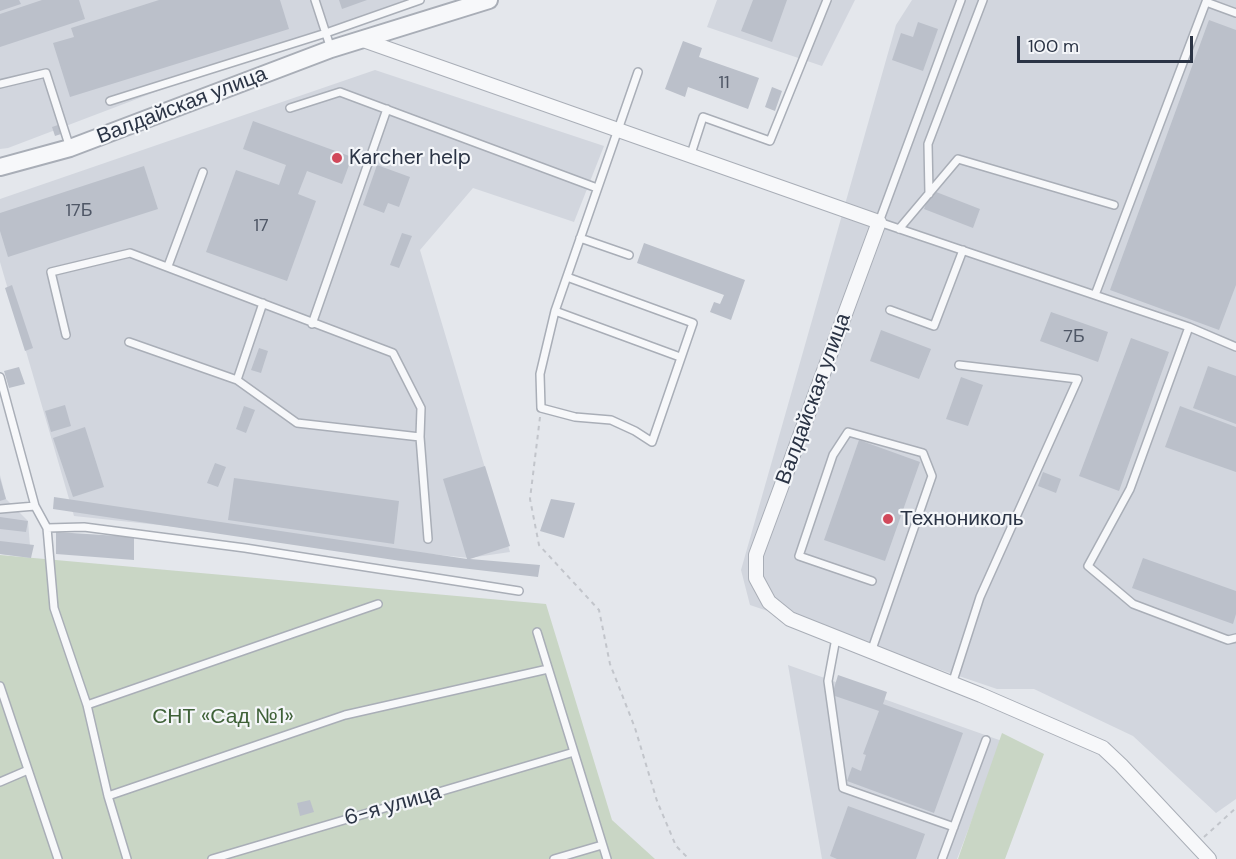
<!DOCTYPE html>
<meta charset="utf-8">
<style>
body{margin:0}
#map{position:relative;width:1236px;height:859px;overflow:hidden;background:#e4e7ec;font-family:"DM Sans",sans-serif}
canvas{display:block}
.scale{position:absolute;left:1017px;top:36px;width:176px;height:27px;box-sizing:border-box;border:3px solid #2b3445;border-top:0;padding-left:8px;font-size:18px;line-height:21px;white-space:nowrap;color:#2b3445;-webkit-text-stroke:4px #f4f6f9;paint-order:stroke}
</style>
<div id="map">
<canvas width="1236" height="859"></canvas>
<div class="scale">100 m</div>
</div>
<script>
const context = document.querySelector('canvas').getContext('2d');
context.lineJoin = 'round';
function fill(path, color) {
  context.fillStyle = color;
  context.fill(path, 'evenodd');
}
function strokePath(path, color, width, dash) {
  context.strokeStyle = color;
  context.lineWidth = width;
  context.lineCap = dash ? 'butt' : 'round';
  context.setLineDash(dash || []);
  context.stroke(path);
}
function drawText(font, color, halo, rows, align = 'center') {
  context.font = font + ' "DM Sans",sans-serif';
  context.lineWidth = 4.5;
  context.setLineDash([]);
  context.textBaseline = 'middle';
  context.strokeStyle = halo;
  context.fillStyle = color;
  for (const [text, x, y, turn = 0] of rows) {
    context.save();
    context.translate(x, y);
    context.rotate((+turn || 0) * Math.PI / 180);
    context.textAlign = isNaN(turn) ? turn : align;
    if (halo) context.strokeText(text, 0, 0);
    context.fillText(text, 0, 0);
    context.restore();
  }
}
fill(new Path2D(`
 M0 0H418L305 35 8 148 0 149Z
 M717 0H855L822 66 707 27Z
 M912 0H1236V799L1216 813 1133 736 1034 689H997L750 605 741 570 896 25Z
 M375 70 604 146 574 222 473 188 420 250 510 552 469 558 74 516 0 262V199Z
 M0 475 6 499 28 521 31 558 0 554Z
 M788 665 1002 741 957 859H822Z`), '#d2d6de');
fill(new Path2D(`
 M0 555 546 604 612 820 655 859H0Z
 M1002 733 1044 754 1005 859H958Z`), '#c9d6c5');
fill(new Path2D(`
 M0 0H19L21 4 0 11Z
 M42 0H79L85 19 0 47V14Z
 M159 0H280L289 29 70 97 53 43 74 37 71 28Z
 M339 0H367L342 9Z
 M753 0H787L772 42 741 31Z
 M1209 20 1236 30V285L1219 330 1110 290Z
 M918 22 938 29 923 71 892 60 901 33 913 37Z
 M683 41 702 48 699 57 759 78 748 109 688 87 685 97 665 89Z
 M772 87 782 91 775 111 765 107Z
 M253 121 352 157 342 184 307 171 298 194 316 201 287 281 206 252 236 170 279 185 286 165 243 149Z
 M58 125 61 134 55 136 52 127Z
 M377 165 410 177 399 207 388 203 384 213 363 205Z
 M144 166 158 209 8 257 0 231V213Z
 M931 190 980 209 973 228 924 209Z
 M402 233 412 236 399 268 390 265Z
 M644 243 745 280 731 320 710 312 714 302 720 304 724 295 637 263Z
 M12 285 33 348 25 351 5 288Z
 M1051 312 1108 332 1098 362 1040 341Z
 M881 330 931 349 919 379 870 361Z
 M1131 338 1169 352 1119 491 1079 476Z
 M259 348 268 351 261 373 251 370Z
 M1208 366 1236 376V424L1193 408Z
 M19 367 25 384 9 388 4 371Z
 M961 377 983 385 968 426 946 419Z
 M65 405 71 426 51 432 45 411Z
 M244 406 255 410 246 433 236 429Z
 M1180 406 1236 427V472L1165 447Z
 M85 427 104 487 73 497 53 438Z
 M859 440 920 462 885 561 824 540Z
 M215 463 226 467 218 487 207 483Z
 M485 466 510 546 470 559 540 565 538 577 401 561 53 509 54 497 467 559 443 479Z
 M1043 472 1061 479 1056 493 1038 486Z
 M0 478 6 499 0 501Z
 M234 478 399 501 394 544 228 520Z
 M551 499 575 503 564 538 540 531Z
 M0 517 28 521 26 532 0 529Z
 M56 532 134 537V560L56 554Z
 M0 541 34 545 31 558 0 554Z
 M1143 558 1236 591V614L1233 624 1132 588Z
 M838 675 887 692 883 704 963 733 934 813 847 781 852 767 861 771 866 755 863 754 879 711 832 695Z
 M310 800 314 812 300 816 297 803Z
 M848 806 925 834 916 859H837L830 856Z`), '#bbc0ca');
const service = new Path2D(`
 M315 0 331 49
 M961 0 879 222 1189 327 1236 347
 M0 84 46 73 70 148
 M110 101 326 33 420 0
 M290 108 340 92 597 188
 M691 154 703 117 770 141 827 0
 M929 194 928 144 983 0
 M899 229 958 159 1114 205
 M580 238 629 255
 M168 266 203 172
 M567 277 693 323 652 442 635 431 611 420 575 417 541 408 540 374 555 311 638 72
 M1095 295 1206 2 1236 13
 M890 310 934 326 963 250
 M555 311 680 357
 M312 324 387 109
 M1189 327 1130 489 1088 566 1133 604 1228 640 1236 638
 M66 335 51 272 130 253 393 353 421 408 420 437 428 539
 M129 342 237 380 297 423 420 437
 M0 377 35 506 47 528 84 527 245 548 519 591
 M237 380 263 303
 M0 509 35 506
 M47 528 54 608 87 705 108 796 127 859
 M537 632 607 859
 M836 638 828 681 843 788 954 827
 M871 652 932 476 923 453 848 432 833 455 799 556 872 581
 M952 684 980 597 1078 379 959 365
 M0 686 58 859
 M87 705 378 604
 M0 782 28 770
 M108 796 345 715 548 669
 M212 859 574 752
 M554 859 602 845
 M942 859 986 740`);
const minor = new Path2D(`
 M363 40 879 222 756 555V578L769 602 790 619 981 695 1103 748 1121 765 1209 859`);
const tertiary = new Path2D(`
 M0 167 70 148 331 49 489 0`);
strokePath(service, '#a9aeb7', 10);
strokePath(minor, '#a9aeb7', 16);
strokePath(tertiary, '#a9aeb7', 20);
strokePath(new Path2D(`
 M540 417 530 499 539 545 599 610 610 664 635 728 657 801 676 846 689 859
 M1204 837 1236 808`), '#c2c5cb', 2, [4.5, 4.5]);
strokePath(service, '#f7f8fa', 7);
strokePath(minor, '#f7f8fa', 14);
strokePath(tertiary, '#f7f8fa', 16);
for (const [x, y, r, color] of [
 [337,158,6,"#d1495b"],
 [888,519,6,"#d1495b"]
]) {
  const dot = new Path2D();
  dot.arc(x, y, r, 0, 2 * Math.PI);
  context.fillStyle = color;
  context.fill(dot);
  strokePath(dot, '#f4f6f9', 2);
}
drawText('18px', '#4f5766', null, [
 ["11",724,83],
 ["17Б",79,211],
 ["17",261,226],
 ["7Б",1074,337]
]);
drawText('21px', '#2b3445', '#f4f6f9', [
 ["Валдайская улица",182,106,-21],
 ["Валдайская улица",814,399,-70],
 ["6-я улица",393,806,-16]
]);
drawText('21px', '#2b3445', '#f4f6f9', [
 ["Karcher help",349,158],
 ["Технониколь",900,519]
], 'left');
drawText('21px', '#3f6138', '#f4f6f9', [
 ["СНТ «Сад №1»",223,717]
]);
</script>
